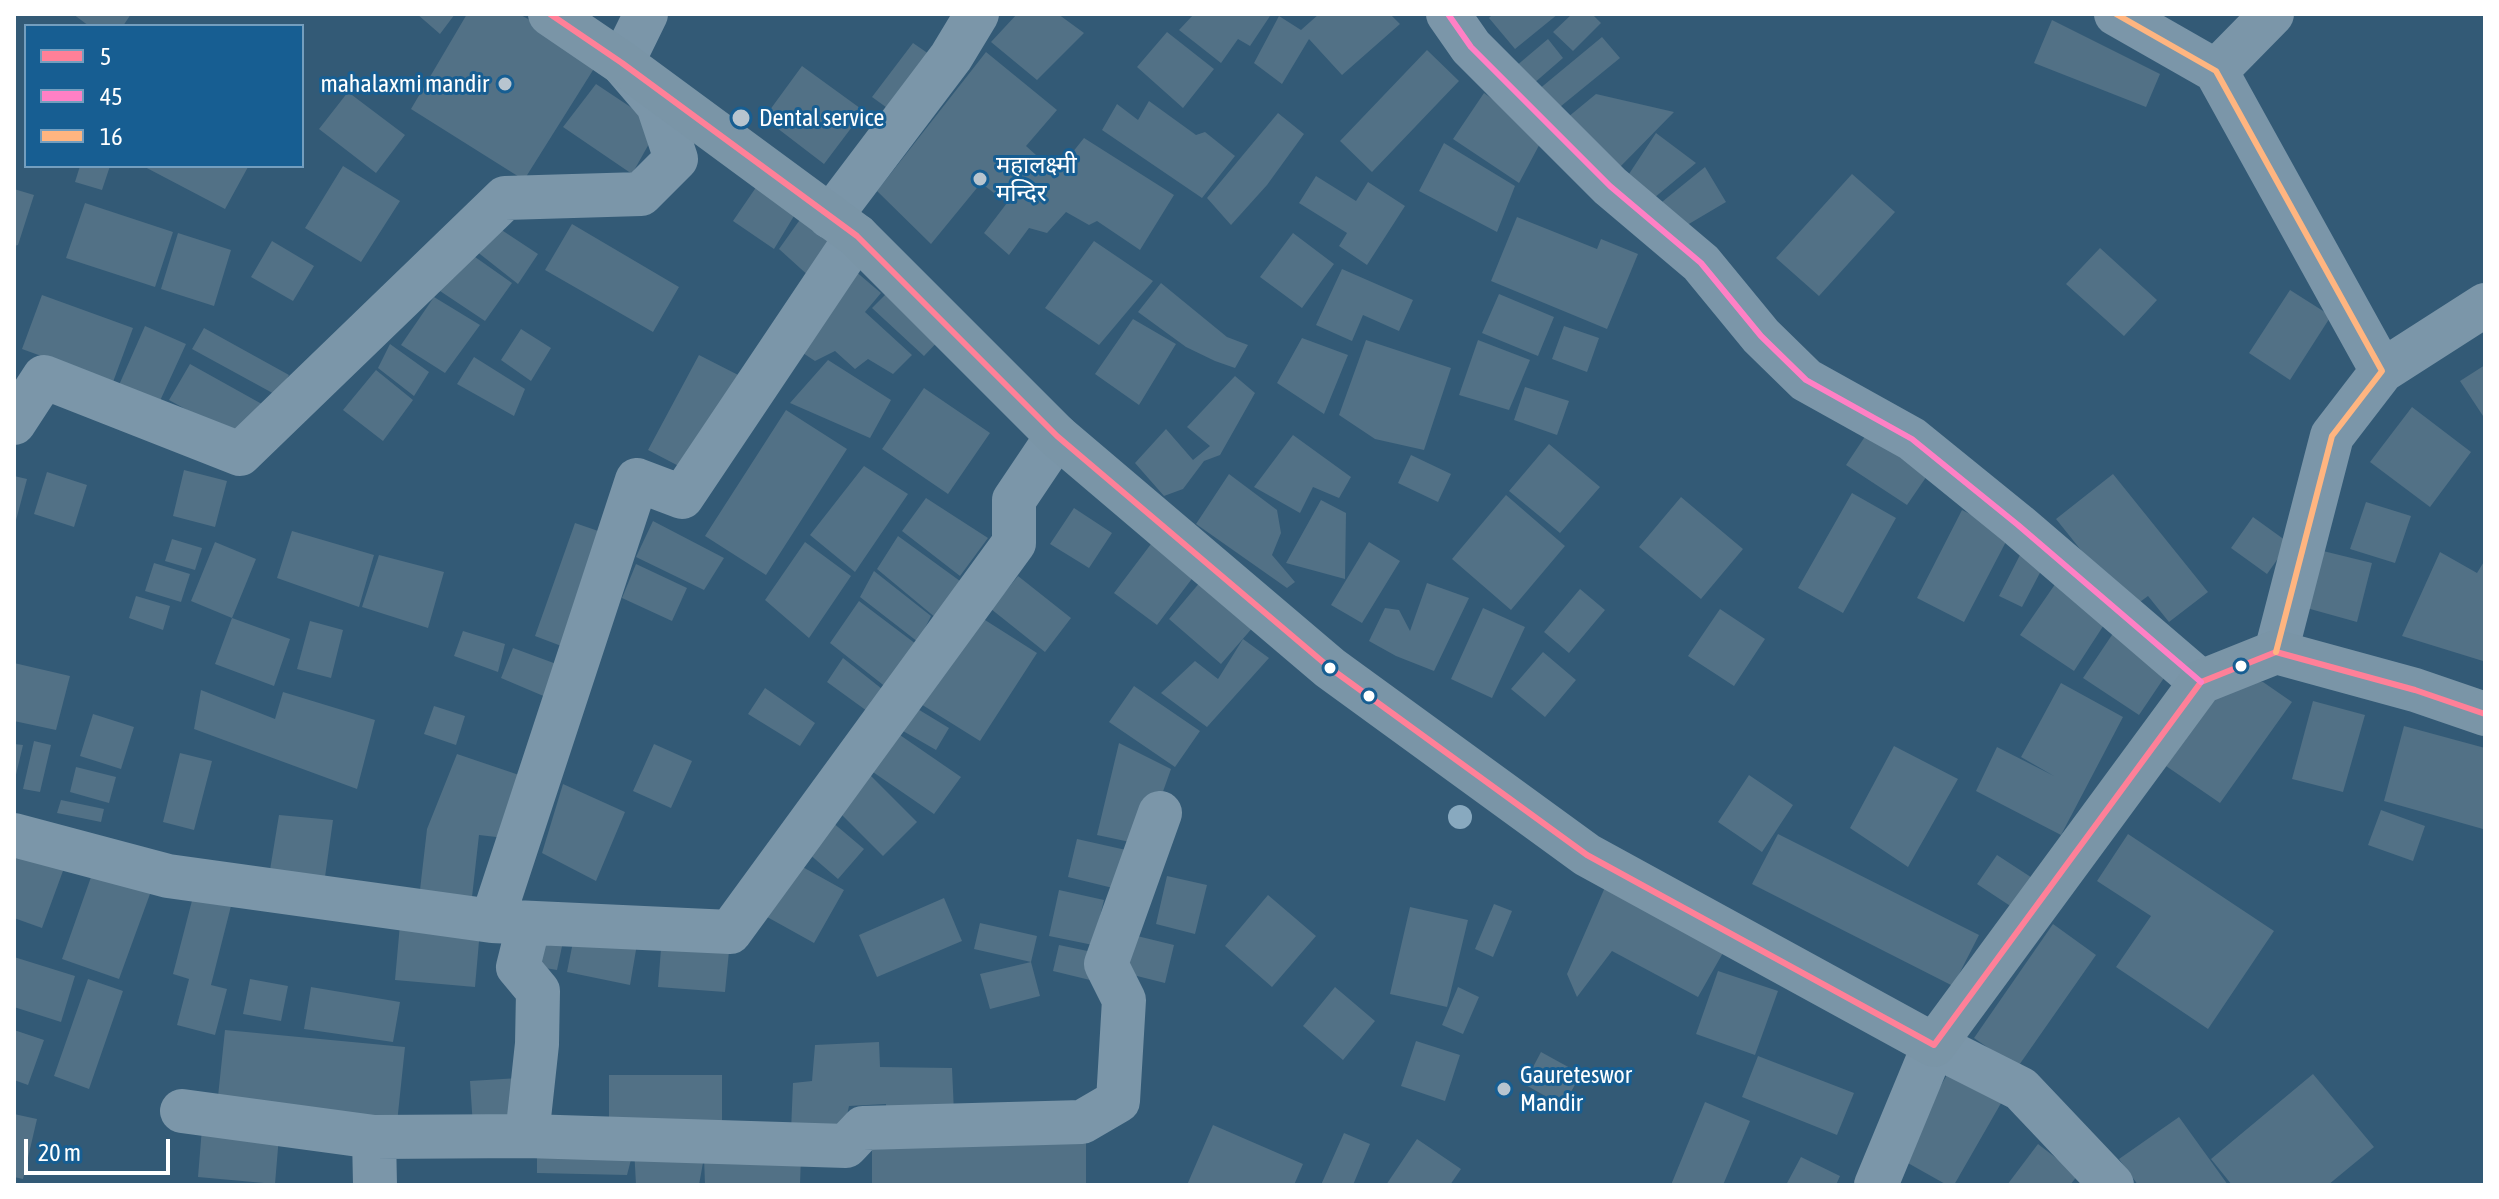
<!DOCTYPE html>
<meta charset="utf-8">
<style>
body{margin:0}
#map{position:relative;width:2499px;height:1199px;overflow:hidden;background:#335a76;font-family:"Asap Condensed",sans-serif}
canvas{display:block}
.frame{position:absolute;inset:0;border:16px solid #fff;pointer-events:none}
.legend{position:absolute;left:24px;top:24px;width:280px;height:144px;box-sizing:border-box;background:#175e92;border:2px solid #749ebe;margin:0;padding:10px 14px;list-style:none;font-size:24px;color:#fff}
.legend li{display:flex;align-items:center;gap:16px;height:40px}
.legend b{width:40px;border:2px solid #749ebe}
.scale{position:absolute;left:24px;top:1139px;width:146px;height:36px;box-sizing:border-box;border:4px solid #fff;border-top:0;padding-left:10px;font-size:24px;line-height:28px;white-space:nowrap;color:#fff;-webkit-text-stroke:6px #175e92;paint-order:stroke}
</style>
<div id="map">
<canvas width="2499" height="1199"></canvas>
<div class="frame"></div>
<ul class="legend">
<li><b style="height:10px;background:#ff8098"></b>5</li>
<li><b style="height:10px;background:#ff80c5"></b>45</li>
<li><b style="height:10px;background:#ffb580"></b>16</li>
</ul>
<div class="scale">20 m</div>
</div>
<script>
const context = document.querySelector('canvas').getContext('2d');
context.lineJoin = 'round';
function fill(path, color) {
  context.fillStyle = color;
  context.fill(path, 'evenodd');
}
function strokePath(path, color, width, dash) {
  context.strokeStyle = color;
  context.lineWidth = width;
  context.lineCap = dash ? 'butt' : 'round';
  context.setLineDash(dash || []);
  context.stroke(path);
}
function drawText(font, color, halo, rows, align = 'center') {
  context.font = font + ' "Asap Condensed","Noto Sans Devanagari",sans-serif';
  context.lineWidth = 6;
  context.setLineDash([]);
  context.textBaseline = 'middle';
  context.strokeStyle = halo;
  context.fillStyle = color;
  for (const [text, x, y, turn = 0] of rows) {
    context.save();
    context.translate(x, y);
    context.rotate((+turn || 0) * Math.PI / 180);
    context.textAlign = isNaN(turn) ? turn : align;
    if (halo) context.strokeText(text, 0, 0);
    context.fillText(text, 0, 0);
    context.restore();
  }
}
fill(new Path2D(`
 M73 14H131L123 26H89Z
 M417 14H455L440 34Z
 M467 14H519L600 59 524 180 411 109Z
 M1017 14H1058L1084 33 1037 80 991 42Z
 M1194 14H1268L1270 16 1250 46 1238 39 1221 63 1179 30Z
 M1319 14H1390L1400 24 1342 75 1309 39 1282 84 1254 63 1279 16 1301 30Z
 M1493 14H1558L1515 49 1489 18Z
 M1572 14H1592L1601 23 1573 51 1553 32Z
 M2052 20 2160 74 2146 107 2034 63Z
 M1167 32 1214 69 1183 108 1137 67Z
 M1602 37 1620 58 1555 111 1538 90Z
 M1548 39 1563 58 1525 91 1509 72Z
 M913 43 942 63 901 118 872 97Z
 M1427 50 1459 81 1372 172 1340 141Z
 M986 52 1057 110 1026 146 1056 173 1084 138 1174 195 1140 250 1097 221 1089 225 1066 212 1047 233 1029 228 1009 255 984 233 1007 203 981 183 931 244 877 191Z
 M802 66 864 111 824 164 764 118Z
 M596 84 659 126 632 174 563 127Z
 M348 92 405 135 376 173 319 129Z
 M1484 93 1544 136 1519 183 1453 139Z
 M1596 94 1674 112 1618 169 1562 122Z
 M1149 101 1196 135 1205 132 1235 156 1202 198 1102 130 1117 104 1138 120Z
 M1278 113 1304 134 1267 185 1231 225 1207 198Z
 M1656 133 1696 163 1654 198 1627 177Z
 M1444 143 1515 186 1497 232 1419 191Z
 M80 166H110L102 190 75 182Z
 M143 166H246L248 167 225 209Z
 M343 166 400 201 361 262 305 228Z
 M1705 167 1726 202 1677 231 1657 206Z
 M1852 174 1895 212 1819 296 1776 258Z
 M1316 176 1356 201 1368 182 1405 206 1367 265 1339 246 1347 233 1299 203Z
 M759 183 797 211 774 249 733 221Z
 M14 189 34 195 18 245 14 246Z
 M85 203 173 232 155 287 66 258Z
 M804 214 840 239 811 278 779 249Z
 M1517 217 1597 249 1601 239 1638 254 1607 329 1491 281Z
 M488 221 538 254 518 284 471 247Z
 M572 224 679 287 653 332 545 270Z
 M178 233 231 250 214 306 161 289Z
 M1293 233 1334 264 1302 308 1260 277Z
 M272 241 314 266 293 301 251 277Z
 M1094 241 1153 281 1099 345 1045 308Z
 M2100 248 2157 300 2124 336 2066 284Z
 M468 252 512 283 485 321 440 291Z
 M1342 269 1413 300 1399 331 1363 315 1352 341 1316 325Z
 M854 270 881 293 865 312 912 355 893 374 868 359 855 369 835 351 815 361 794 347Z
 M1161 283 1227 337 1248 345 1235 368 1215 361 1186 347 1138 312Z
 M893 287 944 335 924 356 872 308Z
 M2290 290 2331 316 2290 380 2249 353Z
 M1499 294 1554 317 1538 356 1482 333Z
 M42 295 133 328 113 382 22 349Z
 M434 297 480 325 445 373 401 345Z
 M1133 319 1176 344 1139 405 1095 374Z
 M145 326 186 344 159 403 119 385Z
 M1564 326 1599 338 1587 372 1552 359Z
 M204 328 289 375 278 396 192 349Z
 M521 329 551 348 531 381 501 360Z
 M1302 338 1348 355 1324 414 1277 383Z
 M1366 340 1451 368 1424 450 1375 439 1339 415Z
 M1478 340 1530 360 1509 410 1459 395Z
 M390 344 429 372 414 396 378 368Z
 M699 355 746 379 694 474 648 450Z
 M474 357 525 389 514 416 457 384Z
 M828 360 891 400 870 438 790 403Z
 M190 364 269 408 248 444 169 400Z
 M2485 365V419L2460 381Z
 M376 370 413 400 383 441 343 410Z
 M1235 376 1255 393 1220 455 1204 461 1183 489 1164 496 1135 463 1166 429 1193 460 1210 446 1187 427Z
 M1525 387 1569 401 1557 435 1514 420Z
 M924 388 990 433 948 494 882 449Z
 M2412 407 2471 452 2430 507 2370 462Z
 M786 410 847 449 766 575 705 536Z
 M1870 429 1931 470 1907 505 1846 465Z
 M1293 435 1351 477 1339 498 1313 487 1300 513 1254 487Z
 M1549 444 1600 487 1560 533 1509 491Z
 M1411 455 1451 474 1438 502 1398 483Z
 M864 466 908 494 855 572 810 535Z
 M184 470 227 481 215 527 173 516Z
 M47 472 87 485 74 527 34 514Z
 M1229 474 1277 510 1281 533 1272 555 1295 582 1287 588 1196 524Z
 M2113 474 2208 592 2169 622 2148 596 2129 610 2056 519Z
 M14 476 27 479 15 524H14Z
 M1852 493 1896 518 1843 613 1798 588Z
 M1506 495 1565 546 1511 610 1452 559Z
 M1681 497 1743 549 1701 599 1639 547Z
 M926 498 988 538 960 576 902 531Z
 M1321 500 1346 513 1345 579 1286 563Z
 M2366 502 2411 516 2395 563 2350 549Z
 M1074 508 1112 533 1089 568 1050 544Z
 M1962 510 2010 534 1964 622 1917 598Z
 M2253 517 2289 543 2267 574 2231 548Z
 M653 521 724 558 704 590 636 557Z
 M575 523 604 533 564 647 535 636Z
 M292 531 374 555 359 607 277 578Z
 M898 536 960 581 936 618 877 569Z
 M172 539 202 548 195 570 165 561Z
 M215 542 256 559 232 618 191 601Z
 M805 542 851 576 809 638 765 600Z
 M1369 542 1400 561 1362 623 1331 605Z
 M1151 544 1194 576 1157 625 1114 593Z
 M2319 550 2372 563 2357 622 2303 607Z
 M2440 552 2477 573 2485 560 2483 661 2402 636Z
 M379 555 444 572 428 628 362 607Z
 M2020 555 2043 567 2022 607 1999 596Z
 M154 563 190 574 181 602 145 591Z
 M636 564 687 588 672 621 622 598Z
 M874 571 931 616 918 642 860 597Z
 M1018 576 1071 618 1045 652 991 609Z
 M2058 580 2111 614 2074 671 2020 635Z
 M1201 581 1254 626 1221 664 1169 619Z
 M1427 583 1469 598 1434 671 1396 656 1369 641 1385 608 1399 610 1410 631Z
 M1580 589 1605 610 1569 653 1544 632Z
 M136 596 170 606 163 630 129 618Z
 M859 601 916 644 887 688 830 643Z
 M1483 608 1525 627 1492 698 1451 679Z
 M1720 609 1765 639 1734 686 1688 656Z
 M974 613 1037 653 980 741 916 701Z
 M232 618 290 639 274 686 215 664Z
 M310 621 343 630 331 678 297 669Z
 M2116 629 2172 666 2139 715 2083 678Z
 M463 631 505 644 498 672 454 656Z
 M1243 639 1269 658 1207 727 1161 693 1195 661 1218 679Z
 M513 648 570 669 560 703 501 678Z
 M1543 652 1576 680 1545 717 1511 689Z
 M843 658 882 689 867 711 827 682Z
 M14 663 70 676 56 730 14 721Z
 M2263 682 2292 702 2220 803 2166 766 2224 684Z
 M2061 683 2123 717 2061 835 1976 791 1997 747 2054 776 2021 757Z
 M1134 686 1200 731 1175 767 1109 722Z
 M765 688 815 723 800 746 748 714Z
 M201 690 275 719 283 692 375 720 357 789 194 729Z
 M2313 701 2365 715 2343 792 2292 779Z
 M434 706 465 716 456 745 424 734Z
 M916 708 949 728 936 750 903 731Z
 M93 714 134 727 121 769 80 756Z
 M2404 726 2485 748 2483 829 2384 801Z
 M897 733 961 777 934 814 870 770Z
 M34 741 51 745 40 792 23 789Z
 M1119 743 1171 769 1144 845 1097 835Z
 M14 744 23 745 15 779H14Z
 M654 744 692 761 671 808 633 791Z
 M1894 746 1958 779 1908 867 1850 828Z
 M180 753 212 761 194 830 163 822Z
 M457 754 528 778 505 838 479 835 472 897 420 890 427 829Z
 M76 767 116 777 109 803 70 792Z
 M866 771 917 822 883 856 832 805Z
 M1749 775 1793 805 1762 852 1718 822Z
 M563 784 625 812 596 881 542 853Z
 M61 800 104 809 101 822 57 813Z
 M2381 810 2425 826 2413 861 2368 845Z
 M279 815 333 820 324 884 269 876Z
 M825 816 864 849 838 879 800 846Z
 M1778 834 1979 935 1953 986 1752 884Z
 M2128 834 2274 931 2208 1029 2116 967 2151 916 2097 881Z
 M1077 839 1126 850 1117 889 1068 877Z
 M21 843 67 860 42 928 14 918V862Z
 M1997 855 2043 885 2024 915 1977 884Z
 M790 860 844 890 814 943 760 913Z
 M96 863 154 883 119 979 62 959Z
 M1167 876 1207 885 1195 934 1156 924Z
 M1606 885 1724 951 1698 997 1612 951 1577 997 1567 974Z
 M195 889 233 898 211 985 227 989 215 1035 177 1025 189 979 173 974Z
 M1059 890 1104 900 1093 945 1049 936Z
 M1268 895 1316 936 1272 987 1225 946Z
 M944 898 962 941 877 977 859 935Z
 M1494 904 1512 911 1493 957 1475 949Z
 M1410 907 1468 920 1447 1007 1390 994Z
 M980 923 1037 936 1031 962 974 949Z
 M400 924 480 930 475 987 395 980Z
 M2053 924 2096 955 2017 1068 1974 1038Z
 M535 926 565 932 557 970 527 965Z
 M575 932 637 944 630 985 567 972Z
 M1133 935 1174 945 1165 983 1125 973Z
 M662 936 730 941 725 992 658 987Z
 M1059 945 1097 953 1090 980 1053 971Z
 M14 957 75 976 61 1022 14 1007Z
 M1031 962 1040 996 990 1009 980 974Z
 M1718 971 1778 991 1755 1055 1696 1034Z
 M88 979 123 991 89 1089 54 1076Z
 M250 979 288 986 281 1021 243 1014Z
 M311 987 400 1002 393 1042 304 1029Z
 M1335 987 1375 1021 1343 1060 1303 1026Z
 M1458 987 1479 997 1463 1034 1442 1025Z
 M14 1030 44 1040 28 1085 14 1080Z
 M225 1030 405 1047 397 1123 217 1106Z
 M1416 1041 1460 1055 1445 1101 1401 1086Z
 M879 1042 880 1067 952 1068 954 1113 886 1117V1104L849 1106 843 1133 791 1131 793 1083 812 1081 815 1045Z
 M1541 1052 1581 1074 1563 1106 1524 1084Z
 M1758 1056 1854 1093 1837 1135 1742 1097Z
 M1955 1061 2008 1091 1954 1185H1947L1899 1158Z
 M2313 1074 2374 1147 2328 1185H2232L2211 1159Z
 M609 1075H722V1131H609Z
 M519 1078 522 1123 473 1127 470 1081Z
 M1705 1102 1750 1121 1723 1185H1671Z
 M14 1114 37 1119 23 1179 14 1177Z
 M2179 1117 2228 1185H2138L2119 1159Z
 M1213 1125 1303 1164 1294 1185H1187Z
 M202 1128 279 1136 275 1184 198 1177Z
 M1344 1133 1370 1144 1353 1185H1321Z
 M1417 1139 1461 1169 1450 1185H1386Z
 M872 1141 1086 1143V1185H872Z
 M537 1144 801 1155 800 1185H705L704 1157 699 1185H636L634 1148 627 1175 537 1173Z
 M2038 1144 2078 1175 2070 1185H2007Z
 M1801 1157 1840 1176 1836 1185H1786Z`), '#527186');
strokePath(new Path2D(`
 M1448 14 1471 47 1610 186 1701 263 1761 336 1806 380 1912 439 2018 525 2201 682
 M2116 14 2216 71 2382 371 2332 436 2276 652
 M2216 71 2272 14
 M830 217 951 57 977 14
 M2382 371 2485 305
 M14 423 44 377 240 454 505 198 641 194 676 159 658 105 622 63 646 14
 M14 835 168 876 492 921 730 932 1014 543V500L1057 436
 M492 921 637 480 682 497 857 236
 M522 924 525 939 518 967 538 991 537 1044 527 1136
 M182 1111 374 1137 527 1136 846 1146 863 1128 1082 1122 1118 1101 1124 1000 1106 964 1160 813
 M374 1137 375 1185
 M1876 1185 1934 1045 2021 1089 2112 1185`), '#7b96a9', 44);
strokePath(new Path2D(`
 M550 14 622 63 857 236 1057 436 1330 668 1587 855 1934 1045 2201 682 2276 652 2415 690 2485 714`), '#7a95a7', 44);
strokePath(new Path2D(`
 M550 14 622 63 857 236 1057 436 1330 668 1587 855 1934 1045 2201 682 2276 652 2415 690 2485 714`), '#ff8098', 6);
strokePath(new Path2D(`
 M1448 14 1471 47 1610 186 1701 263 1761 336 1806 380 1912 439 2018 525 2201 682`), '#ff80c5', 6);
strokePath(new Path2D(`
 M2116 14 2216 71 2382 371 2332 436 2276 652`), '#ffb580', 6);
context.fillStyle = '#88a9bf';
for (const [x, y] of [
 [1460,817]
]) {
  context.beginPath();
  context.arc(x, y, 12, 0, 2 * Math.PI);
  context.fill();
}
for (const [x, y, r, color] of [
 [505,84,8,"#b8c5cf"],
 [741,118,10,"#b8c5cf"],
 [980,179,8,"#b8c5cf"],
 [2241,666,7,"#fff"],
 [1330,668,7,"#fff"],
 [1369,696,7,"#fff"],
 [1504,1089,8,"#b8c5cf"]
]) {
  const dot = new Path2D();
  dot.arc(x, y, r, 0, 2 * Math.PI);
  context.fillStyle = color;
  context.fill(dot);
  strokePath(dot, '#175e92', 3);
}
drawText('24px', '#fff', '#175e92', [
 ["mahalaxmi mandir",489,84,"right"],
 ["Dental service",759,118],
 ["महालक्ष्मी",996,165],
 ["मन्दिर",996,193],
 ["Gaureteswor",1520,1075],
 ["Mandir",1520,1103]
], 'left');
</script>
